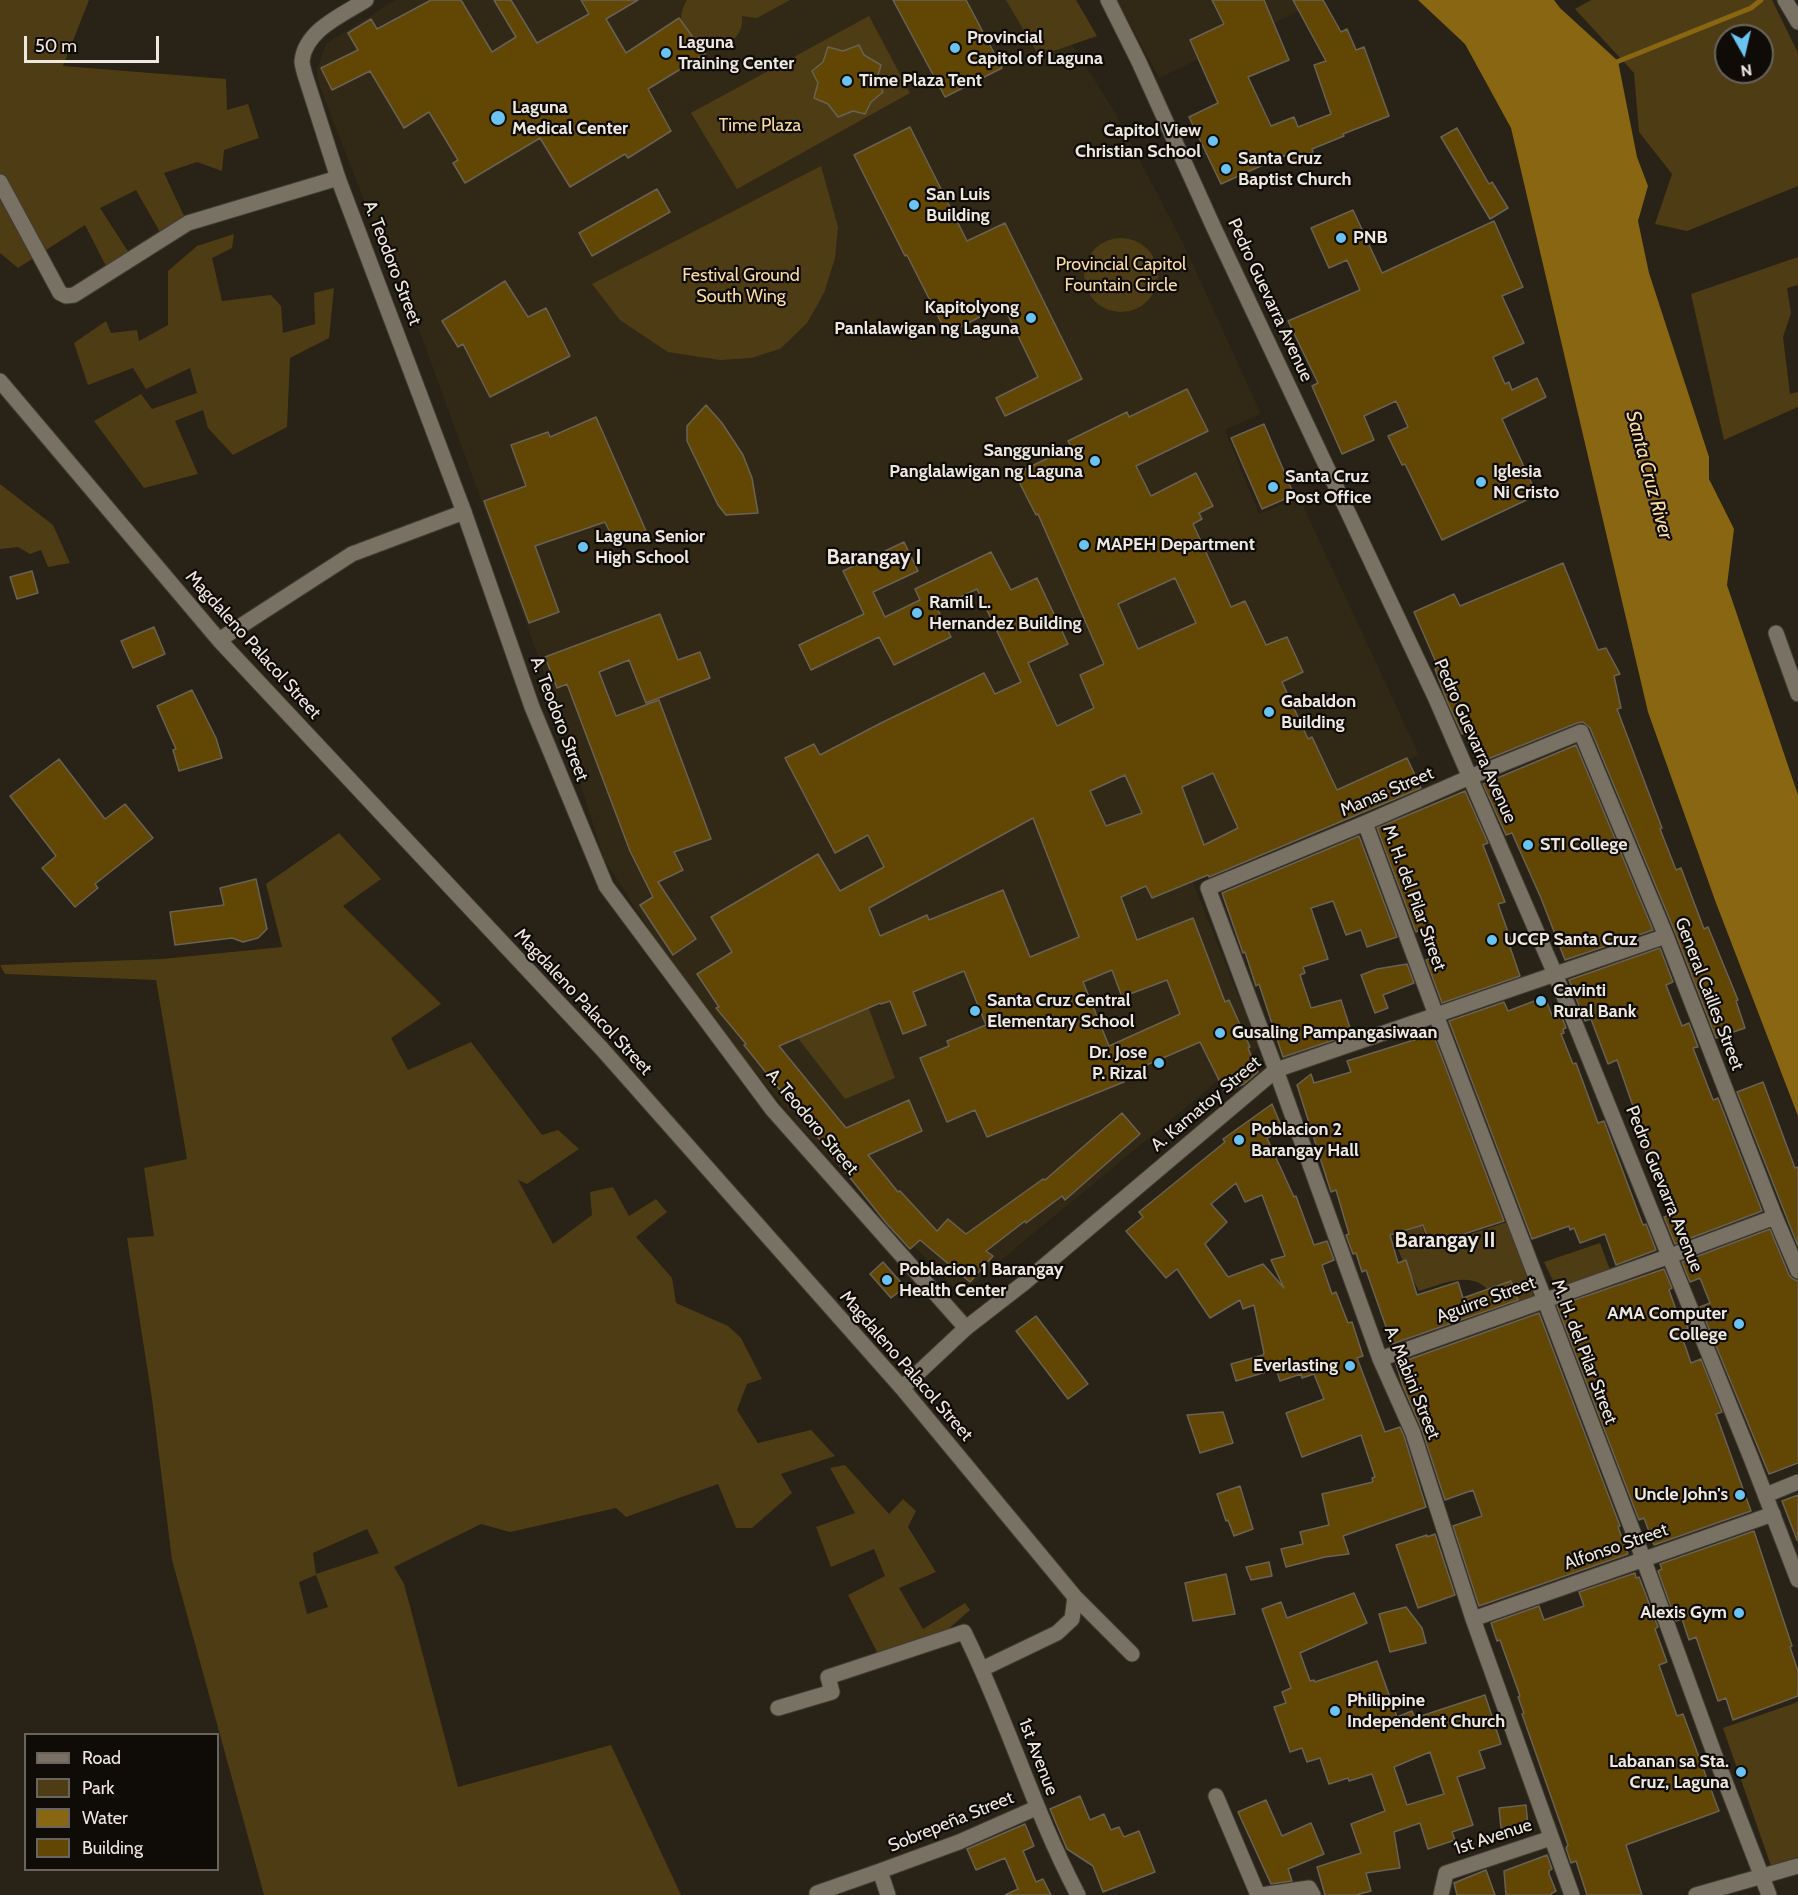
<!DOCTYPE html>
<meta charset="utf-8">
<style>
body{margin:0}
#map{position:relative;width:1798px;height:1895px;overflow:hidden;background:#292216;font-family:Cabin,sans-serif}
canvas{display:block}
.legend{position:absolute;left:24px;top:1733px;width:195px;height:138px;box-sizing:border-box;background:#0f0c07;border:2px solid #68645e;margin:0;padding:8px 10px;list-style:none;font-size:18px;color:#ede9e1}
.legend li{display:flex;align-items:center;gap:12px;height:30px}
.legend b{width:30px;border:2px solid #68645e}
.north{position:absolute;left:1714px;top:24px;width:60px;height:60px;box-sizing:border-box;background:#0f0c07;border:2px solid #68645e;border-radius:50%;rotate:172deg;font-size:16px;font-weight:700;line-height:24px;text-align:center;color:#ede9e1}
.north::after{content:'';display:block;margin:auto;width:21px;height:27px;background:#6ac3f1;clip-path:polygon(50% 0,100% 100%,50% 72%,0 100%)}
.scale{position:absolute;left:24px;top:36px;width:135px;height:27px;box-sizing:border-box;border:3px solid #ede9e1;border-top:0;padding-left:8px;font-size:18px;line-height:21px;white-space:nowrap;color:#ede9e1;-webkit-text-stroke:4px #0f0c07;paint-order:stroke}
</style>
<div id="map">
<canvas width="1798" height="1895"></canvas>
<ul class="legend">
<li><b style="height:8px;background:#797264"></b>Road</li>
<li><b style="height:16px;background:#4e3c15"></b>Park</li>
<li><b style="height:16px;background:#896611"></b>Water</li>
<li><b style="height:16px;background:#614604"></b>Building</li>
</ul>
<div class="north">N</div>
<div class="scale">50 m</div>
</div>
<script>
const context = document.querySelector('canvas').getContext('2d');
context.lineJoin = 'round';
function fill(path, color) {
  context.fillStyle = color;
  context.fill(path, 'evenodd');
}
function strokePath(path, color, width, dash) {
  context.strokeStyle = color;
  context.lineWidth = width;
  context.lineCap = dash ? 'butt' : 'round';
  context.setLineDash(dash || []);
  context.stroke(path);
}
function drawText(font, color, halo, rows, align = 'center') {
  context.font = font + ' Cabin,sans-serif';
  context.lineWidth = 4.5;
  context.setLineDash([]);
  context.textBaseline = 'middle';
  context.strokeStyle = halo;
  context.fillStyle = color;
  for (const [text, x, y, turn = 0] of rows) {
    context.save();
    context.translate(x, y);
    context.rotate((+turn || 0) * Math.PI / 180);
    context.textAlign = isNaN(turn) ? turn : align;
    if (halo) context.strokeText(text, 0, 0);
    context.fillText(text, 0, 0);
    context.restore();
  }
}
fill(new Path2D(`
 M395 0H1043L1113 109 1184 245 1261 414 1225 430 1259 514 1299 497 1419 755 1192 854 1185 863 1259 1047 960 1294 800 1127 739 1052 678 974 604 859 553 697 410 305 374 226 318 82 317 69 326 44Z
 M1117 0H1315L1316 3 1159 78Z`), '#322816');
fill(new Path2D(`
 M0 0H89L63 66 226 79 227 110 248 104 259 138 224 150 222 171 197 162 164 173 185 218 161 234 136 190 100 208 129 253 107 268 85 225 18 268 0 253Z
 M687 0H790L757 18 742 16C746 65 658 48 687 0Z
 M1006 0H1076L1097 36 1039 56Z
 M1591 0H1772L1798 53V186L1687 231 1655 224 1672 174 1639 132 1634 73 1575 9ZM1726 36H1762V72H1726Z
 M869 16 910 93 737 189 691 113Z
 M821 166 838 227 835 258 824 293 807 323 780 349 751 358 720 360 668 352 620 320 592 284Z
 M234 234 232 248 212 258 222 301 271 295 281 306 283 333 315 324 314 293 334 288 329 338 290 358 287 427 233 455 208 428 203 410 175 421 198 474 144 488 94 421 141 394 152 409 197 393 190 368 146 389 133 368 88 385 74 343 106 321 111 333 137 330 139 341 168 325V271L197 246Z
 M1084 275a37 37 0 1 1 74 0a37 37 0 1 1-74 0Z
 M1798 257V285L1787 288 1791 313 1783 337 1790 394 1798 392V407L1724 440 1691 294Z
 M0 484 53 525 70 563 48 567 41 550 30 554 18 547 0 549Z
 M339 833 381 879 343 906 441 1004 391 1038 408 1070 471 1042 542 1135 558 1130 579 1149 527 1184 518 1180 553 1244 592 1215 590 1192 613 1187 629 1216 656 1199 667 1212 636 1237 672 1278 676 1303 728 1326 741 1338 762 1379 747 1384 737 1410 758 1443 811 1430 835 1456 781 1474 792 1493 752 1528H736L718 1484 626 1517 616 1508 510 1532 481 1524 394 1567 404 1584 458 1787 611 1745 681 1895H264L172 1560 152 1399 127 1238 154 1236 144 1168 187 1159 156 980 5 974 0 965 162 959 282 947 266 884ZM367 1529 379 1553 316 1574 313 1553ZM316 1575 328 1607 307 1614 299 1582Z
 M863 993 895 1078 845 1099 784 1020Z
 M1419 1217 1429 1248 1507 1222 1534 1297 1516 1304 1508 1287 1490 1292C1472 1269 1442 1284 1419 1291L1402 1259 1393 1237 1415 1228 1412 1218Z
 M1600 1243 1610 1270 1558 1291 1544 1262Z
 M845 1465 889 1514 903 1499 916 1511 908 1527 936 1572 899 1588 923 1629 965 1603 970 1610 946 1631 878 1654 848 1595 885 1576 874 1549 831 1567 816 1527 855 1513 830 1468Z
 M1798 1702V1857L1771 1866 1723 1728Z`), '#4e3c15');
fill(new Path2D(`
 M1418 0H1554L1560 8 1618 61 1637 157 1648 186 1638 221 1649 273 1709 457V479L1734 529 1727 585 1798 795V1116L1716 903 1648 712 1511 128 1465 44Z`), '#896611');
strokePath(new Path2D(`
 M1614 63 1751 8 1761 0`), '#896611', 5);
const building = new Path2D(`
 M431 0H461L492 52 516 37 494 0H511L537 43 589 14 581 0H638L606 19 626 53 679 18 705 54 648 89 671 131 628 158 625 154 570 187 540 138 465 183 453 163 458 160 429 112 404 128 370 71 332 90 321 68 358 50 348 33 371 19 377 29Z
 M893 0H966L1002 68 945 97Z
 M1212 0H1264L1289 60 1248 77 1271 126 1294 117 1298 127 1331 114 1314 65 1326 61 1293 0H1323L1341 32 1347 29 1356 50 1364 47 1389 116 1343 134 1344 136 1312 149 1313 152 1287 162 1285 155 1221 184 1189 117 1218 103 1190 40 1224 24Z
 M859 45 864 55 881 65 877 79 883 92 871 102 865 114 853 111 838 117 828 104 814 98 818 83 812 71 823 62 828 47 843 51Z
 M910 127 967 241 1005 223 1082 379 1005 416 996 398 1038 377 1003 305 947 334 907 255 905 256 854 155Z
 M1457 128 1489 184 1492 182 1508 208 1490 219 1441 137Z
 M657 189 670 212 592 256 579 233Z
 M1353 210 1382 273 1494 221 1523 287 1502 296 1524 343 1493 357 1505 384 1509 382 1512 390 1537 378 1546 397 1502 419 1537 495 1442 540 1405 464 1402 465 1388 436 1408 427 1396 401 1364 416 1374 440 1342 454 1312 386 1318 383 1288 321 1360 290 1347 260 1329 268 1311 228Z
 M505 281 528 317 546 308 570 356 490 397 463 344 458 347 442 321Z
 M1187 389 1208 431 1136 466 1151 496 1196 473 1213 506 1199 513 1202 519 1193 524 1231 607 1245 601 1266 645 1287 637 1303 672 1282 682 1308 739 1312 737 1337 790 1407 758 1421 788 1209 877 1208 875 1152 898 1146 886 1121 897 1137 940 1193 918 1225 1002 1229 1000 1250 1047 1248 1048 1258 1072 1244 1084 1225 1092 1200 1042 1121 1076 1124 1082 987 1137 975 1110 947 1122 920 1058 949 1046 947 1041 986 1025 964 971 913 992 926 1025 903 1034 890 1001 881 1004 880 1003 779 1046 846 1128 909 1100 922 1131 868 1155 898 1192 900 1191 937 1231 948 1219 966 1234 1043 1179 1045 1180 1122 1113 1140 1134 1065 1200 1062 1196 1026 1223 1025 1221 986 1251 993 1256 970 1282 920 1240 910 1249 887 1224 744 1045 746 1044 716 1008 719 1007 697 974 732 952 711 917 818 854 840 891 884 867 868 835 835 853 785 758 814 744 820 755 881 723 984 673 995 694 1021 682 977 589 937 608 951 637 894 665 879 637 811 670 799 645 864 614 843 571 904 542 918 571 873 592 885 617 920 600 915 589 991 552 1011 590 1037 578 1068 644 1028 663 1057 726 1094 708 1080 675 1104 664 1038 514 1036 515 1015 474 1071 447 1068 441 1127 412 1129 417ZM1175 578 1196 623 1138 649 1118 604ZM1213 773 1238 828 1204 845 1182 787ZM1125 775 1142 813 1106 826 1090 791ZM1033 818 1079 937 1030 957 1003 890 929 920 927 915 880 936 869 908ZM1112 970 1122 997 1167 980 1180 1014 1109 1046 1083 982Z
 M706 405 722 423 743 455 752 478 758 513 726 515 718 505 687 441V426Z
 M596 417 646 531 616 545 605 522 535 546 559 612 529 623 484 501 526 486 511 445 548 432 550 437Z
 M1264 424 1294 495 1262 509 1231 438Z
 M1563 563 1598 650 1606 648 1620 674 1614 676 1621 708 1617 709 1662 828 1660 829 1676 870 1681 868 1704 929 1708 927 1738 1000 1736 1001 1745 1028 1716 1038 1675 932 1590 728 1583 722 1577 723 1478 763 1465 733 1462 734 1447 701 1435 669 1438 667 1414 612 1454 594 1460 606Z
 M32 571 38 593 17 599 10 577Z
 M660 614 678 660 700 652 710 678 646 703 629 660 599 672 616 716 659 700 711 839 674 852 683 870 658 882 696 939 673 955 640 905 653 897 630 851 567 684 557 688 545 657Z
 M154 627 165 654 133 668 121 641Z
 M192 690 216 738 222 758 179 771 173 750 176 749 157 706Z
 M1576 745 1653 930 1565 960 1541 898 1512 833 1506 835 1483 784Z
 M59 759 105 819 125 804 153 838 95 884 98 888 75 907 42 868 56 856 10 796Z
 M1465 791 1488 843 1483 845 1505 902 1498 904 1513 946 1510 947 1520 976 1442 1003 1426 960 1432 958 1422 929 1416 932 1377 828Z
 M1359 836 1397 937 1367 947 1361 930 1346 935 1333 901 1311 908 1328 959 1303 967 1305 973 1300 975 1311 1008 1341 1000 1352 1034 1283 1057 1259 984 1256 986 1245 952 1243 953 1222 893Z
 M256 879 267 929 258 938 243 942 232 938 175 945 170 912 224 905 220 888Z
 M1660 948 1673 982 1666 985 1682 1026 1689 1023 1698 1047 1693 1048 1713 1100 1718 1098 1762 1211 1675 1244 1664 1217 1670 1215 1639 1134 1642 1132 1617 1060 1608 1064 1591 1019 1585 1021 1569 980Z
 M1407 964 1414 983 1383 995 1388 1008 1375 1013 1361 975 1377 969Z
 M1545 997 1553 1018 1561 1015 1566 1028 1563 1029 1564 1033 1561 1034 1573 1064 1576 1063 1598 1123 1604 1121 1643 1225 1646 1224 1656 1250 1616 1265 1605 1234 1580 1243 1574 1228 1570 1230 1569 1226 1532 1239 1449 1021 1504 1002 1508 1011Z
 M1433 1034 1504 1221 1430 1245 1423 1225 1390 1235 1398 1263 1406 1260 1417 1295 1458 1282 1463 1298 1511 1281 1518 1300 1392 1344 1366 1270 1362 1272 1356 1253 1353 1254 1346 1235 1349 1234 1336 1190 1331 1192 1297 1085 1311 1074 1314 1083 1351 1072 1347 1061Z
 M1763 1082 1795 1168 1798 1167V1246L1737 1092Z
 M1272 1104 1283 1130 1267 1138 1294 1197 1296 1196 1314 1245 1327 1241 1334 1260 1322 1265 1332 1294 1336 1292 1348 1323 1352 1322 1363 1356 1357 1358 1385 1432 1400 1427 1404 1436 1426 1507 1343 1536 1349 1554 1325 1557 1286 1567 1281 1549 1303 1544 1300 1532 1329 1525 1322 1494 1373 1482 1372 1478 1375 1477 1361 1435 1302 1457 1286 1413 1324 1399 1314 1374 1302 1378 1301 1374 1280 1381 1276 1369 1236 1381 1231 1364 1263 1355 1264 1353 1254 1305 1243 1309 1240 1300 1210 1318 1177 1269 1166 1278 1126 1231 1143 1217 1139 1212 1225 1142 1223 1139ZM1236 1183 1245 1202 1262 1195 1285 1256 1271 1260 1284 1288 1263 1264 1228 1277 1205 1244 1227 1222 1211 1204Z
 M1770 1229 1789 1275 1793 1279 1798 1281V1463L1769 1474 1700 1307 1710 1303 1700 1278 1690 1282 1682 1262Z
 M883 1262 905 1287 891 1298 870 1274Z
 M1664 1269 1672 1288 1669 1290 1678 1315 1682 1313 1688 1328 1680 1331 1691 1363 1701 1359 1722 1412 1716 1414 1751 1511 1654 1545 1644 1518 1639 1520 1557 1306Z
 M1539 1313 1620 1526 1618 1527 1628 1554 1479 1606 1453 1526 1482 1516 1473 1490 1445 1500 1422 1430 1403 1386 1396 1364Z
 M1036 1316 1088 1384 1068 1399 1016 1331Z
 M1223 1412 1233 1443 1200 1453 1187 1415Z
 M1240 1486 1253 1529 1234 1536 1228 1520 1226 1521 1217 1494Z
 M1798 1495V1540H1797L1782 1501Z
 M1754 1531 1792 1646 1790 1647 1798 1671V1696L1733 1720 1726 1698 1718 1701 1696 1637 1689 1640 1682 1619 1676 1621 1658 1571 1662 1569 1660 1564Z
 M1435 1534 1455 1595 1418 1608 1396 1545 1427 1535V1537Z
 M1269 1562 1272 1576 1251 1580 1246 1567Z
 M1635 1573 1636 1578 1639 1577 1658 1627 1655 1629 1667 1662 1659 1665 1677 1716 1683 1714 1719 1811 1626 1845 1642 1895H1587L1576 1861 1571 1863 1566 1848 1568 1845 1522 1714 1524 1713 1518 1697 1520 1696 1500 1640 1497 1641 1491 1623 1539 1606 1544 1620 1584 1606 1579 1592Z
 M1226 1574 1235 1614 1193 1621 1185 1583Z
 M1354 1593 1367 1623 1300 1653 1310 1681 1314 1680 1315 1682 1377 1661 1397 1717 1412 1711 1415 1718 1485 1695 1501 1744 1479 1751 1485 1768 1457 1777 1473 1825 1452 1832 1455 1840 1428 1849 1420 1823 1394 1832 1400 1868 1366 1873 1371 1891 1356 1895H1325L1317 1867 1361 1853 1351 1824 1385 1811 1372 1774 1349 1781 1348 1778 1329 1784 1320 1758 1307 1762 1302 1748 1290 1752 1274 1707 1286 1703 1282 1692 1291 1688 1262 1609 1281 1602 1287 1618ZM1430 1752 1444 1794 1407 1805 1394 1767Z
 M1406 1607 1422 1628 1426 1643 1390 1652 1379 1614Z
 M1080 1796 1090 1820 1104 1814 1111 1830 1119 1827 1124 1837 1139 1831 1155 1872 1103 1892 1093 1866 1067 1849 1050 1809Z
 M1266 1800 1282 1836 1311 1823 1324 1854 1288 1869 1292 1881 1271 1884 1238 1812Z
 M1526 1805 1528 1826 1501 1828 1499 1808Z
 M1025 1824 1034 1846 1023 1851 1036 1882 1043 1879 1051 1895H1005L1018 1889 1005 1858 976 1870 967 1849Z
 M1547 1855 1552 1869 1549 1871V1874L1556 1891 1549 1895H1506L1504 1871Z
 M1486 1870 1495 1895H1457L1454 1883Z`);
fill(building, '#614604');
strokePath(building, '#696254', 1.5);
const street = new Path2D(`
 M0 182 60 293 66 296 74 295 188 223 338 178
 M0 381 219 640 602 1049 902 1388 1075 1597 1132 1654
 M1776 633 1798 694
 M219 640 352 554 464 512
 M1470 777 1365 823 1208 888 1276 1070 1380 1359 1413 1433 1473 1619 1572 1895
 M1365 823 1436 1015 1643 1558 1714 1753 1769 1895
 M1380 1359 1670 1256 1775 1217
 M902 1388 966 1328
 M1473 1619 1773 1514
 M982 1669 1057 1633 1072 1619 1075 1597
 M778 1708 832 1692 828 1677 964 1632C1007 1718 1033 1810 1078 1895
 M1216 1796 1258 1895
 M880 1871 959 1842 1036 1808
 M817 1893 880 1871 888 1895
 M1261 1895 1309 1888 1313 1895
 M1441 1895 1446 1873 1551 1838
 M1696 1895 1798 1866`);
const secondary = new Path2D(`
 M366 0C344 14 305 30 302 61 302 65 304 71 305 75L338 178 464 512 532 707 606 886 772 1109 966 1328 1024 1283 1276 1070 1666 936
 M1108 0 1139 62 1214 228 1436 699 1555 974 1751 1458 1798 1580
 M1785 0 1798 22
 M1470 777 1581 732 1666 936 1775 1217 1798 1271
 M1766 1495 1798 1482`);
strokePath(street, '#413d34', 17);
strokePath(secondary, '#413d34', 17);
strokePath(street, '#797264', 15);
strokePath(secondary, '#797264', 15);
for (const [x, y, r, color] of [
 [955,48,6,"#6ac3f1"],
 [666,53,6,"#6ac3f1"],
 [847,81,6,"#6ac3f1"],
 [498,118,8,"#6ac3f1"],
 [1213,141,6,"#6ac3f1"],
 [1226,169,6,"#6ac3f1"],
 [914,205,6,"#6ac3f1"],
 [1341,238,6,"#6ac3f1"],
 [1031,318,6,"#6ac3f1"],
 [1095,461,6,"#6ac3f1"],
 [1481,482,6,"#6ac3f1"],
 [1273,487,6,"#6ac3f1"],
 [1084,545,6,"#6ac3f1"],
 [583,547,6,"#6ac3f1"],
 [917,613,6,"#6ac3f1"],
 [1269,712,6,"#6ac3f1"],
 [1528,845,6,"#6ac3f1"],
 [1492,940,6,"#6ac3f1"],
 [1541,1001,6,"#6ac3f1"],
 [975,1011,6,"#6ac3f1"],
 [1220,1033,6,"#6ac3f1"],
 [1159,1063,6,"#6ac3f1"],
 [1239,1140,6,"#6ac3f1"],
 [887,1280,6,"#6ac3f1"],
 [1739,1324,6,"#6ac3f1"],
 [1350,1366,6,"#6ac3f1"],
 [1740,1495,6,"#6ac3f1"],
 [1739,1613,6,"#6ac3f1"],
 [1335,1711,6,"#6ac3f1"],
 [1741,1772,6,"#6ac3f1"]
]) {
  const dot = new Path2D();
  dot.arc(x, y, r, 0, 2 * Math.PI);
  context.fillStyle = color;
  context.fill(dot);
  strokePath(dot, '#0f0c07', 2);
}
drawText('bold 18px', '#ede9e1', '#0f0c07', [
 ["Provincial",967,38],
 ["Capitol of Laguna",967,59],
 ["Laguna",678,43],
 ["Training Center",678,64],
 ["Time Plaza Tent",859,81],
 ["Laguna",512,108],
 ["Medical Center",512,129],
 ["Capitol View",1201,131,"right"],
 ["Christian School",1201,152,"right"],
 ["Santa Cruz",1238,159],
 ["Baptist Church",1238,180],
 ["San Luis",926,195],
 ["Building",926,216],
 ["PNB",1353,238],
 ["Kapitolyong",1019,308,"right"],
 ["Panlalawigan ng Laguna",1019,329,"right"],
 ["Sangguniang",1083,451,"right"],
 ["Panglalawigan ng Laguna",1083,472,"right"],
 ["Iglesia",1493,472],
 ["Ni Cristo",1493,493],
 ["Santa Cruz",1285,477],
 ["Post Office",1285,498],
 ["Laguna Senior",595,537],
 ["High School",595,558],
 ["MAPEH Department",1096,545],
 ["Ramil L.",929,603],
 ["Hernandez Building",929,624],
 ["Gabaldon",1281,702],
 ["Building",1281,723],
 ["STI College",1540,845],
 ["UCCP Santa Cruz",1504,940],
 ["Cavinti",1553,991],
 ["Rural Bank",1553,1012],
 ["Santa Cruz Central",987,1001],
 ["Elementary School",987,1022],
 ["Gusaling Pampangasiwaan",1232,1033],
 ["Dr. Jose",1147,1053,"right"],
 ["P. Rizal",1147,1074,"right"],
 ["Poblacion 2",1251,1130],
 ["Barangay Hall",1251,1151],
 ["Poblacion 1 Barangay",899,1270],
 ["Health Center",899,1291],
 ["AMA Computer",1727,1314,"right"],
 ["College",1727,1335,"right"],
 ["Everlasting",1338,1366,"right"],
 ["Uncle John's",1728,1495,"right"],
 ["Alexis Gym",1727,1613,"right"],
 ["Philippine",1347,1701],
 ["Independent Church",1347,1722],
 ["Labanan sa Sta.",1729,1762,"right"],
 ["Cruz, Laguna",1729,1783,"right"]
], 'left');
drawText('18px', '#fadca3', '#0f0c07', [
 ["Time Plaza",760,126],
 ["Provincial Capitol",1121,265],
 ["Fountain Circle",1121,286],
 ["Festival Ground",741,276],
 ["South Wing",741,297]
]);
drawText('18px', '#ede9e1', '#0f0c07', [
 ["A. Teodoro Street",392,263,69],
 ["Pedro Guevarra Avenue",1270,300,65],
 ["Magdaleno Palacol Street",253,645,48],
 ["A. Teodoro Street",559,719,69],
 ["Pedro Guevarra Avenue",1475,741,66],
 ["Manas Street",1387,792,-23],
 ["M. H. del Pilar Street",1414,898,70],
 ["General Cailles Street",1709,994,69],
 ["Magdaleno Palacol Street",583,1002,47],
 ["A. Kamatoy Street",1206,1104,-40],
 ["A. Teodoro Street",812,1122,50],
 ["Pedro Guevarra Avenue",1664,1189,68],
 ["Aguirre Street",1486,1300,-20],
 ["M. H. del Pilar Street",1584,1352,69],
 ["Magdaleno Palacol Street",906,1366,49],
 ["A. Mabini Street",1412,1383,68],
 ["Alfonso Street",1616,1547,-19],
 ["1st Avenue",1038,1757,69],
 ["Sobrepeña Street",951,1822,-22],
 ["1st Avenue",1493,1837,-18]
]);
drawText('italic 20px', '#fbdda4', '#0f0c07', [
 ["Santa Cruz River",1649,475,75]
]);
drawText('bold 21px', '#ede9e1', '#0f0c07', [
 ["Barangay I",874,558],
 ["Barangay II",1445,1241]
]);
</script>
